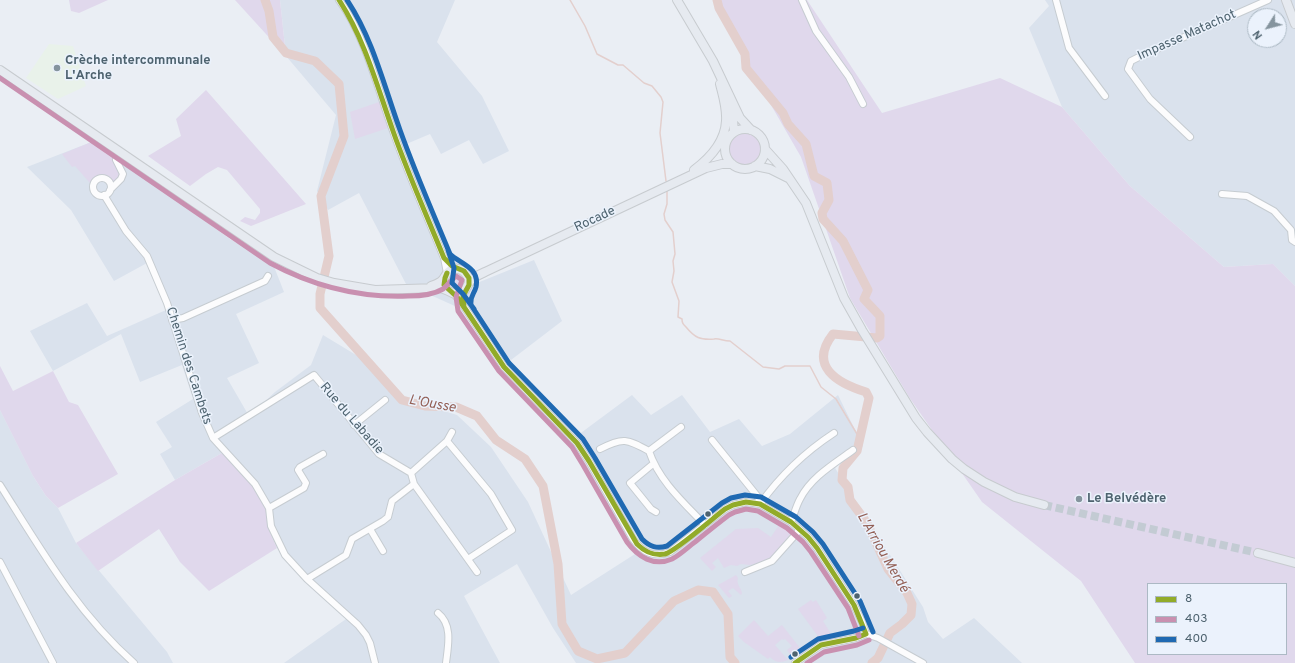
<!DOCTYPE html>
<meta charset="utf-8">
<style>
body{margin:0}
#map{position:relative;width:1295px;height:663px;overflow:hidden;background:#eaeef4;font-family:Overpass,sans-serif}
canvas{display:block}
.legend{position:absolute;left:1147px;top:583px;width:140px;height:72px;box-sizing:border-box;background:#ebf2fc;border:1px solid #acb9c4;margin:0;padding:5px 7px;list-style:none;font-size:12px;color:#4e636f}
.legend li{display:flex;align-items:center;gap:8px;height:20px}
.legend b{width:20px;border:1px solid #acb9c4}
.north{position:absolute;left:1247px;top:8px;width:40px;height:40px;box-sizing:border-box;background:#ebf2fc;border:1px solid #acb9c4;border-radius:50%;rotate:234deg;font-size:11px;font-weight:700;line-height:16px;text-align:center;color:#4e636f}
.north::after{content:'';display:block;margin:auto;width:14px;height:18px;background:#85949e;clip-path:polygon(50% 0,100% 100%,50% 72%,0 100%)}
</style>
<div id="map">
<canvas width="1295" height="663"></canvas>
<ul class="legend">
<li><b style="height:5px;background:#92ab29"></b>8</li>
<li><b style="height:5px;background:#c990b0"></b>403</li>
<li><b style="height:5px;background:#1f69b2"></b>400</li>
</ul>
<div class="north">N</div>
</div>
<script>
const context = document.querySelector('canvas').getContext('2d');
context.lineJoin = 'round';
function fill(path, color) {
  context.fillStyle = color;
  context.fill(path, 'evenodd');
}
function strokePath(path, color, width, dash) {
  context.strokeStyle = color;
  context.lineWidth = width;
  context.lineCap = dash ? 'butt' : 'round';
  context.setLineDash(dash || []);
  context.stroke(path);
}
function drawText(font, color, halo, rows, align = 'center') {
  context.font = font + ' Overpass,sans-serif';
  context.lineWidth = 3;
  context.setLineDash([]);
  context.textBaseline = 'middle';
  context.strokeStyle = halo;
  context.fillStyle = color;
  for (const [text, x, y, turn = 0] of rows) {
    context.save();
    context.translate(x, y);
    context.rotate((+turn || 0) * Math.PI / 180);
    context.textAlign = isNaN(turn) ? turn : align;
    if (halo) context.strokeText(text, 0, 0);
    context.fillText(text, 0, 0);
    context.restore();
  }
}
fill(new Path2D(`
 M280 0H455L437 42 482 96 509 151 483 164 469 140 441 154 430 134 404 145 445 251 477 283 534 260 562 321 511 360 457 307 406 284 359 193 328 210 317 191 336 115 286 56Z
 M1045 0H1295V286L1273 264 1224 267 1130 186 1062 107 1029 28 1049 6ZM1255 16H1279V40H1255Z
 M94 141 230 239 273 264 284 292 236 314 259 363 227 378 249 416 275 392 311 365 323 335 371 364 402 398 457 415 491 447 528 502 571 595 635 554 570 441 632 395 651 415 682 395 710 432 739 419 762 446 790 434 838 395 863 446 835 468 923 607 928 622 943 639 974 618 1022 663H576L553 628 517 564 464 596 500 663H284L346 619 288 562 277 548 269 530V510L222 453 175 480 160 454 172 447 156 422 193 399 182 365 140 382 121 334 53 371 30 331 87 303 107 336 166 310 147 263 114 281 71 210 27 167Z
 M0 410 33 476 46 496 58 508 76 543 167 652 173 663H0Z`), '#dae2ed');
fill(new Path2D(`
 M49 44 73 46 86 86 58 99 26 78Z`), '#e9f2ea');
fill(new Path2D(`
 M69 0H108L79 13 71 11Z
 M236 0H280L286 56 235 0Z
 M715 0H807L882 113 1000 78 1062 107 1130 186 1224 267 1273 264 1295 286V663H1135L1081 581 982 502 909 397 850 298 801 157 737 46ZM1148 584H1286V654H1148Z
 M206 90 306 204 251 226 240 221 245 217 255 220 260 213V209L227 170 218 167 206 174 190 186 148 156 181 136 176 119Z
 M379 102 388 128 355 139 350 112Z
 M728 149a17 17 0 1 1 34 0a17 17 0 1 1-34 0Z
 M94 141 117 159 120 178 112 185 109 180 103 176 97 177 90 183 75 166 72 167 62 154Z
 M455 273 461 274 467 284 458 292 450 289 447 282 449 276Z
 M0 366 13 391 53 371 69 402 78 405 118 474 58 508 46 496 33 476 0 410Z
 M222 453 253 483 269 510V530L277 548 209 591 180 562 159 529 98 571 76 543 175 480Z
 M781 522 791 529 793 534 770 560 750 565 741 564 737 566 731 565 724 568 718 558 712 563 716 567 712 571 700 558 736 529 758 528 771 537Z
 M736 575 738 578C736 585 741 587 742 593L741 595 733 588 728 591 732 596 729 598 718 585Z
 M811 600 813 602 816 600 827 618 823 621 833 637 820 639 798 609Z
 M754 620 768 636 782 625 800 648 790 654 787 650 792 646 785 639 783 640 782 639 775 645 788 660C780 663 776 663 770 657L768 659 744 642 738 636Z`), '#e0d8ec');
strokePath(new Path2D(`
 M570 0 585 26 597 54 618 65H623L644 83 652 86 661 97 663 102 660 133 666 181
 M667 190V204L664 214 665 220 673 232 675 254 673 261 674 271 672 282 679 301 678 317 682 319C682 323 683 324 686 327 695 338 700 340 714 339 719 338 723 341 730 341L763 367 779 369 785 366H810L821 387 836 399 860 439`), '#e3cfcd', 1.5);
strokePath(new Path2D(`
 M265 0 269 11 273 37 286 53 315 61 339 84 344 136 321 196 329 256 320 294V308L402 400 425 406 456 407 477 416 496 440 525 459 543 486 558 564 562 624 578 651 597 659 625 653 674 601 698 590 713 592 728 614 730 657 735 663
 M717 0 719 8 745 54 746 68 783 113 788 124 806 144 814 176 827 183 829 200 822 213 823 219 843 241 868 290 864 299 880 316V336L877 338 833 334C808 366 837 383 866 392L869 398 857 451 843 468 842 480 848 487 850 500 867 523 888 569 907 593 912 604 911 615 902 624 890 633 878 658 872 663`), '#e3cfcd', 9);
strokePath(new Path2D(`
 M1044 505 1258 553`), '#c3cbd3', 8, [8, 4]);
const minor = new Path2D(`
 M339 0C365 35 378 90 393 131 408 174 427 216 444 258L447 273
 M802 0 816 31 849 77 863 104
 M1056 0 1069 48 1105 96
 M1190 137 1150 99 1128 69 1131 61 1139 57 1268 0
 M93 187a9 9 0 1 1 18 0a9 9 0 1 1-18 0Z
 M110 190 121 179 123 174 116 160
 M1222 194 1247 196 1274 211 1291 230 1292 240 1295 242
 M104 195 126 231 147 256 167 303 202 413 213 438 255 484 269 508 271 526 285 555 307 579 358 625 366 635 370 643 375 663
 M454 294 461 302 504 367 577 443 589 461 633 539C643 553 654 558 670 552L725 509 733 505 746 502 760 504 791 522 808 537 817 548 854 605 862 622 866 634
 M172 320 183 318 265 281 268 276
 M354 425 385 400
 M213 438 314 375 379 454 411 473
 M712 440 758 497 760 504
 M447 441 491 494 512 530 468 559
 M600 449C623 437 627 439 649 451 659 481 684 503 705 525
 M649 451 681 427
 M653 464 630 483 651 509 656 512
 M414 484 477 572
 M0 485C40 548 77 613 134 663
 M760 504C780 476 805 452 834 433
 M269 508 304 488 306 483 298 470 300 467 323 454
 M791 522C794 515 796 506 800 499 811 477 834 464 853 450
 M370 529 383 551
 M0 562 53 663
 M745 572 772 561 797 533 799 529
 M307 579 346 555 352 539 383 521 388 517 392 501 414 484 411 473 447 441 452 432
 M438 613C453 625 448 646 446 663
 M866 634 878 638 923 663
 M795 663 821 645 856 638 866 634`);
const major = new Path2D(`
 M677 0 713 61 740 118 751 130
 M1286 0 1295 24
 M0 70 274 257 317 278 334 283 375 290 438 288C447 288 449 293 456 294 466 295 466 286 471 280 475 277 480 274 485 272L706 168 722 164H732
 M728 105 733 120 734 132
 M725 149a20 20 0 1 1 40 0a20 20 0 1 1-40 0Z
 M765 149 783 169 806 203 844 298 862 330 916 418 927 432 952 459 964 469 984 482 1015 497 1044 505
 M755 166 770 169 788 178
 M694 170C710 158 725 141 726 121 727 108 723 96 720 84
 M431 286C434 285 437 284 440 282 444 280 445 275 448 272 457 264 468 272 469 282
 M1258 553 1295 563`);
strokePath(minor, '#c6ccd1', 8);
strokePath(major, '#c7cbcf', 10);
strokePath(minor, '#fcfcfd', 6);
strokePath(major, '#e6eaf0', 8);
strokePath(new Path2D(`
 M339 0C365 40 377 86 393 131 408 174 427 216 444 258L452 266 464 271 469 278V285L463 296 464 307 504 367 577 443 589 461 637 544C645 552 653 556 665 554 676 551 713 518 725 509L733 505 746 502 760 504 791 522 808 537 817 548 854 605 866 634
 M447 273 445 278 444 285 457 297 468 313
 M795 663 821 645 856 638 866 634`), '#92ab29', 5);
strokePath(new Path2D(`
 M0 78 270 263C313 286 359 298 408 296 419 296 433 295 443 289 448 285 451 280 456 276L462 280 456 297 458 311 499 371 572 447 583 465 627 542C638 557 654 567 672 559 680 555 688 547 695 542 706 533 717 524 729 515L735 512 746 509 758 511 787 528 803 542 811 552 848 608 859 636
 M807 663 824 652 857 645 869 640`), '#c990b0', 5);
strokePath(new Path2D(`
 M347 0C373 39 384 86 400 130 415 172 433 213 450 254 460 264 480 267 476 287 474 295 470 295 471 305L509 363 583 439 595 458 642 539C650 547 657 549 667 546L722 503 731 498 745 495 761 497 796 517 813 532 823 544 860 601 873 632
 M448 250 454 268 452 283 463 294 474 309
 M791 657 818 639 854 631 863 628`), '#1f69b2', 5);
for (const [x, y, r, color] of [
 [57,68,4,"#85949e"],
 [1079,499,4,"#85949e"],
 [708,514,3.5,"#4e636f"],
 [857,596,3.5,"#4e636f"],
 [795,654,3.5,"#4e636f"]
]) {
  const dot = new Path2D();
  dot.arc(x, y, r, 0, 2 * Math.PI);
  context.fillStyle = color;
  context.fill(dot);
  strokePath(dot, '#ebf2fc', 1.5);
}
drawText('13px', '#4e636f', '#ebf2fc', [
 ["Impasse Matachot",1187,36,-24],
 ["Rocade",595,220,-25],
 ["Chemin des Cambets",188,366,72],
 ["Rue du Labadie",351,419,49]
]);
drawText('bold 13px', '#4e636f', '#ebf2fc', [
 ["Crèche intercommunale",65,61],
 ["L'Arche",65,76],
 ["Le Belvédère",1087,499]
], 'left');
drawText('italic 14px', '#935f55', '#ebf2fc', [
 ["L'Ousse",432,405,10],
 ["L'Arriou Merdé",882,553,60]
]);
</script>
